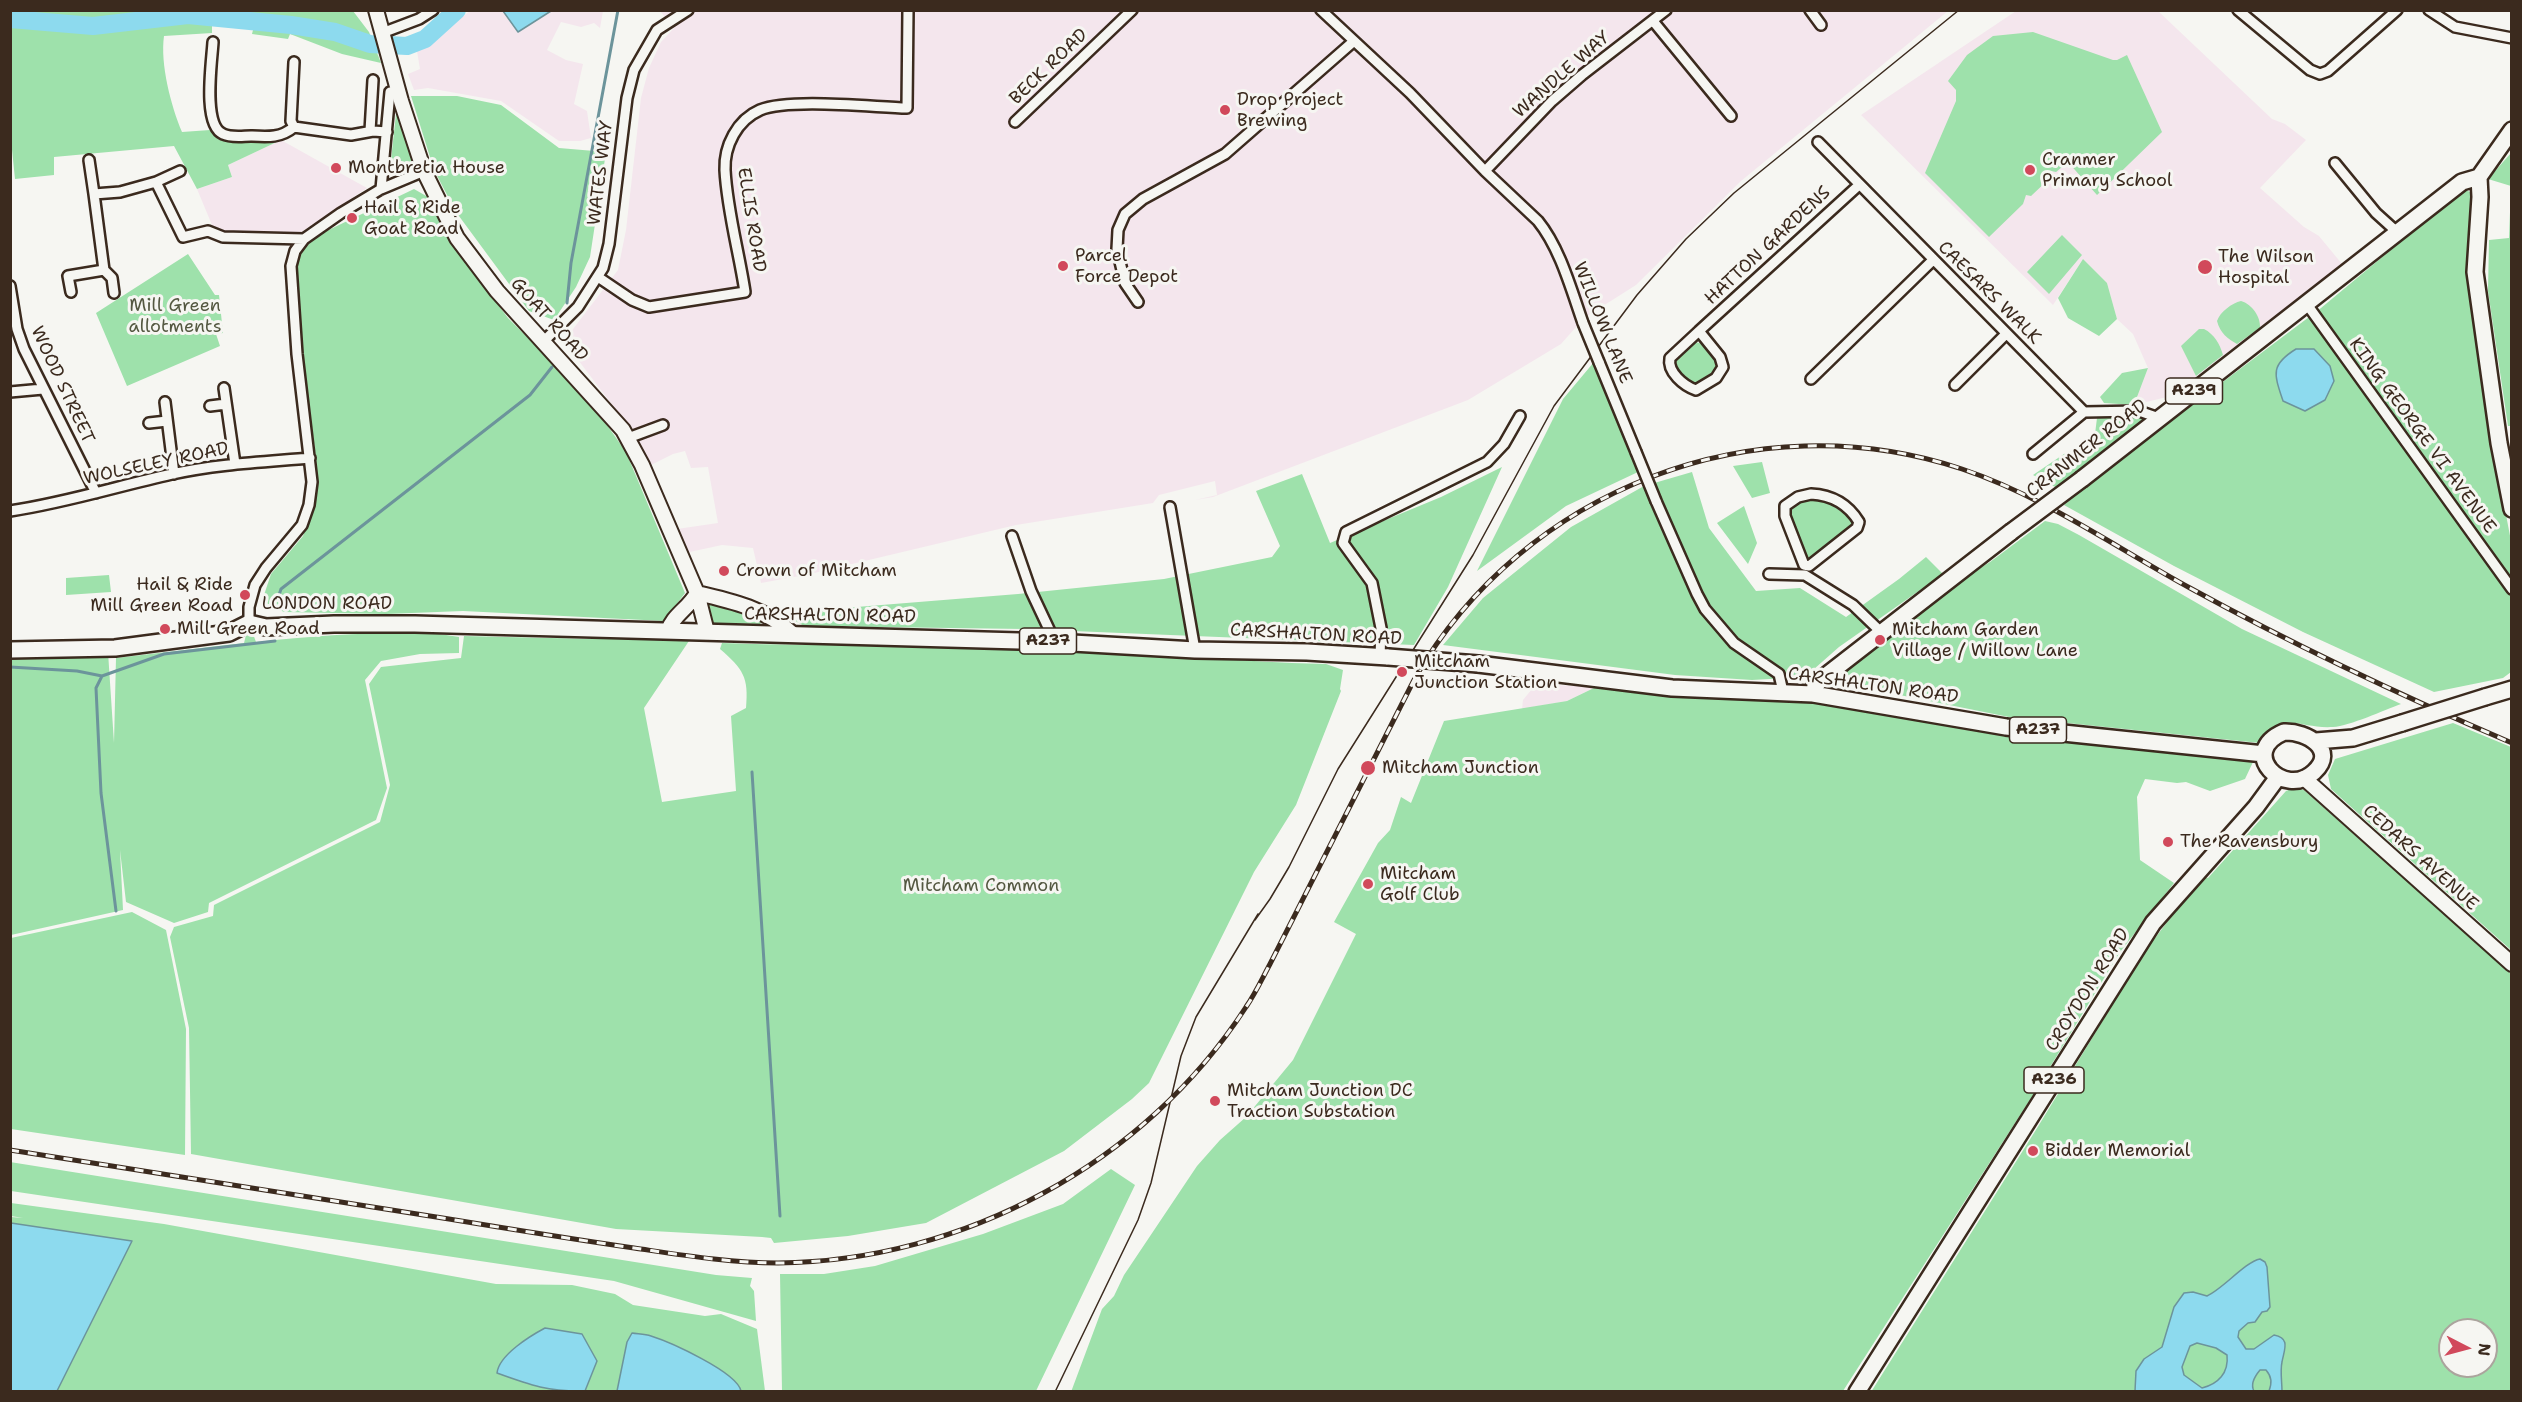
<!DOCTYPE html>
<style>
body{margin:0}
#map{position:relative;width:2522px;height:1402px;overflow:hidden;background:#f6f6f2;font-family:"Shantell Sans",sans-serif}
canvas{display:block}
.frame{position:absolute;inset:0;border:12px solid #3b2a1e;pointer-events:none}
.north{position:absolute;left:2438px;top:1318px;width:60px;height:60px;box-sizing:border-box;background:#f6f6f2;border:2px solid #aba49d;border-radius:50%;rotate:96deg;font-size:16px;font-weight:700;line-height:24px;text-align:center;color:#3b2a1e}
.north::after{content:'';display:block;margin:auto;width:21px;height:27px;background:#d1495b;clip-path:polygon(50% 0,100% 100%,50% 72%,0 100%)}
</style>
<div id="map">
<canvas width="2522" height="1402"></canvas>
<div class="frame"></div>
<div class="north">N</div>
</div>
<script>
const context = document.querySelector('canvas').getContext('2d');
context.lineJoin = 'round';
function fill(path, color) {
  context.fillStyle = color;
  context.fill(path, 'evenodd');
}
function strokePath(path, color, width, dash) {
  context.strokeStyle = color;
  context.lineWidth = width;
  context.lineCap = dash ? 'butt' : 'round';
  context.setLineDash(dash || []);
  context.stroke(path);
}
function drawText(font, color, halo, rows, align = 'center') {
  context.font = font + ' "Shantell Sans",sans-serif';
  context.lineWidth = 6;
  context.setLineDash([]);
  context.textBaseline = 'middle';
  context.strokeStyle = halo;
  context.fillStyle = color;
  for (const [text, x, y, turn = 0] of rows) {
    context.save();
    context.translate(x, y);
    context.rotate((+turn || 0) * Math.PI / 180);
    context.textAlign = isNaN(turn) ? turn : align;
    if (halo) context.strokeText(text, 0, 0);
    context.fillText(text, 0, 0);
    context.restore();
  }
}
fill(new Path2D(`
 M470 11H603L600 28 594 23 581 27 561 22 547 50 566 60 583 64 574 104 587 111 591 138 580 141H559L501 101 428 88 414 90 408 74 420 69 417 51Z
 M660 11H1948L1741 181 1636 285 1584 318 1561 344 1468 400 1213 497 1195 500 1217 495 1215 481 1159 495 1153 503 1016 525 810 574 761 583 753 548 722 545 685 553 677 529 718 523 708 467 691 468 685 451 673 454 651 465 632 431 566 344 567 337 618 270 626 230 641 98 649 68 661 42 674 28Z
 M2016 11H2158L2272 119 2285 124 2306 140 2260 188 2304 227 2319 236 2342 264 2171 396 2134 405 2148 368 2133 334 2117 319 2107 283 2083 259 2053 305 1861 115Z
 M281 140 367 188 297 235 217 237 197 189 232 177 228 165Z
 M1536 684 1596 687 1567 701 1522 709 1523 700Z`), '#f4e6ed');
fill(new Path2D(`
 M10 11H353L369 32 381 63 342 54 290 34 288 39 252 34 253 30 247 28V23L239 22V18L217 15 216 19 212 20V33L164 36C160 64 171 106 182 132L210 130 217 137 281 140 228 165 232 177 197 189 174 146 54 157V175L15 179 10 130Z
 M2033 32 2113 60H2117L2127 55 2162 132 2097 195 2068 162 2056 172 2051 171 2049 179 2031 196 2026 195 2023 204 1989 237 1925 173 1956 101V90L1948 81 1967 55 1993 36Z
 M411 96H457L501 105 559 148 606 152 590 257 576 287 554 320 529 311 456 212 434 170Z
 M398 113 412 160 410 171 398 176 390 169 396 114Z
 M2511 153 2512 426H2508L2488 291 2489 240 2509 238 2511 186 2488 179Z
 M414 189 428 197 451 242 508 318 588 398 626 452 685 593 664 621 463 611 386 614 284 612 262 601 271 574 303 536 316 499V458L298 320 296 264 303 250 316 236Z
 M2464 189 2472 193 2474 205 2469 276 2486 410 2511 541V672L2503 678 2434 692 2303 632 2174 566 2064 505 2071 499 2070 497 2321 308Z
 M2062 235 2082 255 2049 294 2027 272Z
 M188 254 215 295H219L223 333 216 334 220 346 127 386 96 313Z
 M2083 259 2107 283 2117 319 2099 336 2068 318 2058 298Z
 M2241 301C2252 304 2261 317 2260 328L2237 344C2228 339 2220 333 2217 321 2220 312 2232 303 2241 301Z
 M2199 329H2204C2214 334 2220 344 2223 355L2196 376 2181 346Z
 M1696 342 1702 344 1717 363 1714 371 1697 383C1688 381 1677 371 1675 362Z
 M1594 362 1638 472 1566 506 1477 571 1563 399Z
 M2148 368 2134 405 2104 403 2100 397 2122 373Z
 M2097 418H2152L2057 488 2033 475 2064 454 2094 442Z
 M1762 462 1770 493 1752 498 1733 466Z
 M1502 467 1448 587 1414 645 1024 629 804 626 782 613 1018 594 1164 579 1272 557 1280 546 1256 491 1302 474 1330 543 1441 497Z
 M1692 472 1709 528 1756 591 1800 588 1846 617 1899 579 1926 557 1943 574 1839 647 1805 677 1752 680 1675 675 1443 645 1483 598 1571 527 1644 486Z
 M1833 495 1856 524 1809 565 1787 516 1792 502Z
 M1744 506 1757 543 1748 564 1717 523Z
 M2045 521 2058 524 2079 535 2242 629 2401 704C2384 710 2350 726 2333 727 2297 729 2290 710 2260 743L2009 717 1835 682 1829 679 1952 585 1990 562Z
 M109 575 111 592 66 595V578Z
 M712 602 763 619 760 624 710 623 705 605Z
 M249 623 256 642C313 636 369 632 427 633L431 624 433 633 459 637V653L420 654 381 661 365 680 387 788 376 820 209 903 208 912 174 923 126 902 120 850 123 910 11 935 10 654 108 652 114 743 116 658 244 643Z
 M464 636 593 639 691 638 644 708 662 802 736 791 731 716 746 708C749 677 743 669 720 649L722 643C833 647 943 643 1054 648 1145 652 1235 662 1326 664L1343 670 1340 689 1341 691 1296 805 1254 872 1149 1083 1132 1099 1064 1151 926 1223 848 1236 774 1243 771 1238 762 1237 616 1229 191 1154 189 1028 170 937 174 927 213 916 214 905 380 822 390 785 369 684 381 667 461 658Z
 M1596 687 1668 693 1805 698 2253 762 2245 779 2210 791 2186 782 2177 783 2145 779 2137 797 2140 860 2174 883 2120 952 2033 1095 1843 1391 1071 1392 1102 1309 1114 1296 1124 1275 1197 1166 1220 1140 1246 1117 1293 1060 1356 934 1334 922 1378 843 1390 830 1401 797 1411 803 1444 721 1567 701Z
 M2453 723 2511 747V950L2331 789 2328 775 2335 759Z
 M2296 787 2304 790 2511 974V1391L1871 1392 2034 1133 2146 950 2202 876 2208 878 2286 791ZM2450 1330H2486V1366H2450Z
 M132 912 166 930 186 1029 185 1155 11 1129V938Z
 M10 1162 716 1275 752 1278 750 1286 754 1291 756 1321 614 1281 11 1191Z
 M1111 1169 1135 1185 1036 1391H782L780 1274H824L875 1266 983 1234 1063 1204Z
 M11 1203 164 1224 496 1284 572 1285 615 1294 633 1305 705 1316 721 1314 757 1329 765 1391H11V1217L23 1218 11 1216Z`), '#9ee1ab');
const water = new Path2D(`
 M503 11H502H551L518 32Z
 M2296 349H2314L2330 366 2334 381 2325 400 2305 411 2283 401C2274 374 2270 365 2296 349Z
 M11 1223 132 1241 57 1391H11Z
 M2260 1259 2265 1262 2267 1267 2270 1307 2267 1311 2262 1312 2255 1322 2248 1323 2239 1331 2238 1337 2246 1349H2254L2274 1335C2291 1338 2284 1350 2282 1362 2280 1371 2282 1382 2282 1391H2269C2272 1383 2272 1377 2266 1370H2260C2255 1376 2250 1384 2254 1391H2135L2136 1371 2144 1359 2162 1347 2174 1307 2184 1293 2193 1292 2207 1296C2223 1289 2245 1262 2260 1259ZM2197 1343 2216 1348 2227 1355C2229 1373 2218 1384 2202 1388L2184 1375 2182 1367 2190 1346Z
 M545 1328 582 1334 597 1361 585 1391C549 1392 530 1385 497 1373 499 1355 530 1336 545 1328Z
 M632 1333C638 1334 645 1334 651 1336 670 1342 737 1372 741 1391H617L627 1342Z`);
fill(water, '#8ddaee');
strokePath(water, '#6c949b', 1.5);
strokePath(new Path2D(`
 M567 303 571 263 618 10
 M278 598 281 589 530 395 552 367
 M10 667 77 671 102 676
 M752 772 780 1216
 M116 911 101 793 96 688 102 676 164 654 275 641`), '#6c949b', 3);
strokePath(new Path2D(`
 M10 19 93 26 188 15 291 25 335 32 370 44 407 46 425 39 457 10`), '#8ddaee', 18);
const street = new Path2D(`
 M1321 10 1410 93 1485 171 1538 221C1560 248 1571 289 1583 323
 M1810 10 1821 25
 M2238 10 2310 70 2320 74 2328 71 2397 10
 M2429 10 2455 27 2512 38
 M1653 21 1731 116
 M382 33 419 19 433 10
 M213 42C212 61 202 125 223 134 231 138 243 136 251 136 268 137 281 138 294 127
 M294 62 291 121 294 127
 M1015 122 1132 10
 M294 127 351 135 373 131 387 132
 M370 131 373 80
 M1818 142 2084 412 2139 411 2159 418
 M89 160 94 194
 M2335 163 2376 213 2397 232
 M1485 171 1552 101 1582 75 1666 10
 M156 182 180 171
 M381 189 390 92
 M104 270 112 278 114 293
 M598 277 632 300 649 307 745 292C739 252 727 210 725 170 724 146 737 120 760 110 790 98 871 107 907 108L908 10
 M10 286 17 329 24 349 96 493
 M71 292 68 276 104 270 94 194 120 192 156 182 183 237 208 231 223 237 304 239
 M1138 302 1125 283 1117 249 1118 230 1125 214 1143 199 1225 154 1354 41
 M2306 303 2512 589
 M1699 331 1859 185
 M1699 331 1720 357 1723 367 1716 378 1696 390C1684 386 1667 372 1670 358Z
 M543 342 578 307 603 268 609 244 627 98 634 70 657 30 688 10
 M1599 362 1636 452
 M1811 379 1933 260
 M1955 385 2006 334
 M224 388 235 464
 M10 392 43 389
 M165 402 174 474
 M210 406 226 404
 M149 423 167 421
 M628 438 663 425
 M2033 454 2084 412
 M1811 494C1832 495 1848 504 1859 522L1857 528 1809 566 1804 565 1785 516V506L1798 497Z
 M1656 501 1697 594 1705 609 1734 643 1779 674 1783 692
 M1170 507 1195 650
 M10 511C65 503 118 486 172 474 217 464 264 462 310 458
 M1012 536 1031 591 1055 642
 M1769 574 1805 575 1853 605 1880 631
 M249 623V607L255 585 266 568 302 525 309 505 312 482 297 354 291 266 295 251 304 239 341 213 381 189 424 171
 M1380 657 1381 628 1372 583 1343 543 1346 532 1487 462 1504 444 1520 416`);
const secondary = new Path2D(`
 M376 10 401 101 424 171 457 238 497 291 623 430 642 465 697 593 707 632
 M697 593C732 601 767 609 794 635
 M668 631C672 616 689 608 697 593
 M2304 778 2512 964`);
const primary = new Path2D(`
 M2479 177 2480 197 2475 272 2499 443 2512 509
 M2479 177 2512 130
 M2082 479 2462 182 2479 177
 M10 650 115 648 229 633 249 623 266 627 334 624H415L1055 642 1195 650 1307 652 1388 657
 M1478 664 1672 688 1813 694 2006 727 2264 754
 M1813 694 1815 686 1823 678 2011 532
 M2485 697 2512 689
 M2284 732C2307 731 2338 750 2314 772 2284 800 2237 752 2284 732Z
 M2316 741 2353 738 2402 723
 M1857 1392 2153 923 2256 807 2278 777`);
strokePath(street, '#3b2a1e', 14);
strokePath(secondary, '#3b2a1e', 18);
strokePath(primary, '#3b2a1e', 20);
strokePath(street, '#f6f6f2', 9);
strokePath(secondary, '#f6f6f2', 14);
strokePath(primary, '#f6f6f2', 15);
strokePath(new Path2D(`
 M1255 920 1270 899 1289 867 1338 769 1473 555 1554 406 1637 295 1686 239 1734 193 1959 10
 M1055 1392 1138 1220 1151 1183 1181 1056 1196 1017 1258 914`), '#3b2a1e', 1.5);
const rail = new Path2D(`
 M10 1150C157 1173 303 1196 449 1219 510 1229 572 1239 634 1248 682 1255 730 1263 778 1263 964 1261 1145 1163 1246 1007 1255 994 1262 979 1270 964L1415 678C1524 489 1755 400 1962 469 2043 496 2115 547 2190 588 2294 645 2402 696 2512 743`);
strokePath(rail, '#3b2a1e', 5);
strokePath(rail, '#f6f6f2', 3, [9]);
const streetBridge = new Path2D(`
 M1583 323 1599 362
 M1636 452 1656 501`);
const primaryBridge = new Path2D(`
 M2011 532 2082 479
 M1388 657 1478 664
 M2402 723 2485 697`);
strokePath(streetBridge, '#3b2a1e', 14, []);
strokePath(primaryBridge, '#3b2a1e', 20, []);
strokePath(streetBridge, '#f6f6f2', 9);
strokePath(primaryBridge, '#f6f6f2', 15);
for (const [x, y, r, color] of [
 [1225,110,6,"#d1495b"],
 [336,168,6,"#d1495b"],
 [2030,170,6,"#d1495b"],
 [352,218,6,"#d1495b"],
 [1063,266,6,"#d1495b"],
 [2205,267,8,"#d1495b"],
 [724,571,6,"#d1495b"],
 [245,595,6,"#d1495b"],
 [165,629,6,"#d1495b"],
 [1880,640,6,"#d1495b"],
 [1402,672,6,"#d1495b"],
 [1368,768,8,"#d1495b"],
 [2168,842,6,"#d1495b"],
 [1368,884,6,"#d1495b"],
 [1215,1101,6,"#d1495b"],
 [2033,1151,6,"#d1495b"]
]) {
  const dot = new Path2D();
  dot.arc(x, y, r, 0, 2 * Math.PI);
  context.fillStyle = color;
  context.fill(dot);
  strokePath(dot, '#f6f6f2', 2);
}
for (const [x, y, w] of [
 [2194,391,57],
 [1048,641,57],
 [2038,730,57],
 [2054,1080,60]
]) {
  const box = new Path2D();
  box.roundRect(x - w / 2, y - 13, w, 26, 4.5);
  context.fillStyle = '#f6f6f2';
  context.fill(box);
  strokePath(box, '#3b2a1e', 1.5);
}
drawText('bold 16px', '#3b2a1e', null, [
 ["A239",2194,391],
 ["A237",1048,641],
 ["A237",2038,730],
 ["A236",2054,1080]
]);
drawText('18px', '#3b2a1e', '#f6f6f2', [
 ["BECK ROAD",1049,67,-44],
 ["WANDLE WAY",1562,75,-41],
 ["WATES WAY",601,173,-83],
 ["ELLIS ROAD",751,220,81],
 ["HATTON GARDENS",1768,246,-43],
 ["CAESARS WALK",1989,293,45],
 ["GOAT ROAD",549,320,48],
 ["WILLOW LANE",1602,323,68],
 ["WOOD STREET",62,385,65],
 ["KING GEORGE VI AVENUE",2422,436,54],
 ["CRANMER ROAD",2087,449,-38],
 ["WOLSELEY ROAD",156,464,-12],
 ["LONDON ROAD",327,604],
 ["CARSHALTON ROAD",830,616,1],
 ["CARSHALTON ROAD",1316,635,3],
 ["CARSHALTON ROAD",1873,686,8],
 ["CEDARS AVENUE",2420,858,42],
 ["CROYDON ROAD",2088,990,-58]
]);
drawText('18px', '#3b2a1e', '#f6f6f2', [
 ["Drop Project",1237,100],
 ["Brewing",1237,121],
 ["Cranmer",2042,160],
 ["Primary School",2042,181],
 ["Montbretia House",348,168],
 ["Hail & Ride",364,208],
 ["Goat Road",364,229],
 ["Parcel",1075,256],
 ["Force Depot",1075,277],
 ["The Wilson",2218,257],
 ["Hospital",2218,278],
 ["Crown of Mitcham",736,571],
 ["Hail & Ride",233,585,"right"],
 ["Mill Green Road",233,606,"right"],
 ["Mill Green Road",177,629],
 ["Mitcham Garden",1892,630],
 ["Village / Willow Lane",1892,651],
 ["Mitcham",1414,662],
 ["Junction Station",1414,683],
 ["Mitcham Junction",1382,768],
 ["The Ravensbury",2180,842],
 ["Mitcham",1380,874],
 ["Golf Club",1380,895],
 ["Mitcham Junction DC",1227,1091],
 ["Traction Substation",1227,1112],
 ["Bidder Memorial",2045,1151]
], 'left');
drawText('18px', '#545841', '#f6f6f2', [
 ["Mill Green",175,306],
 ["allotments",175,327],
 ["Mitcham Common",981,886]
]);
</script>
